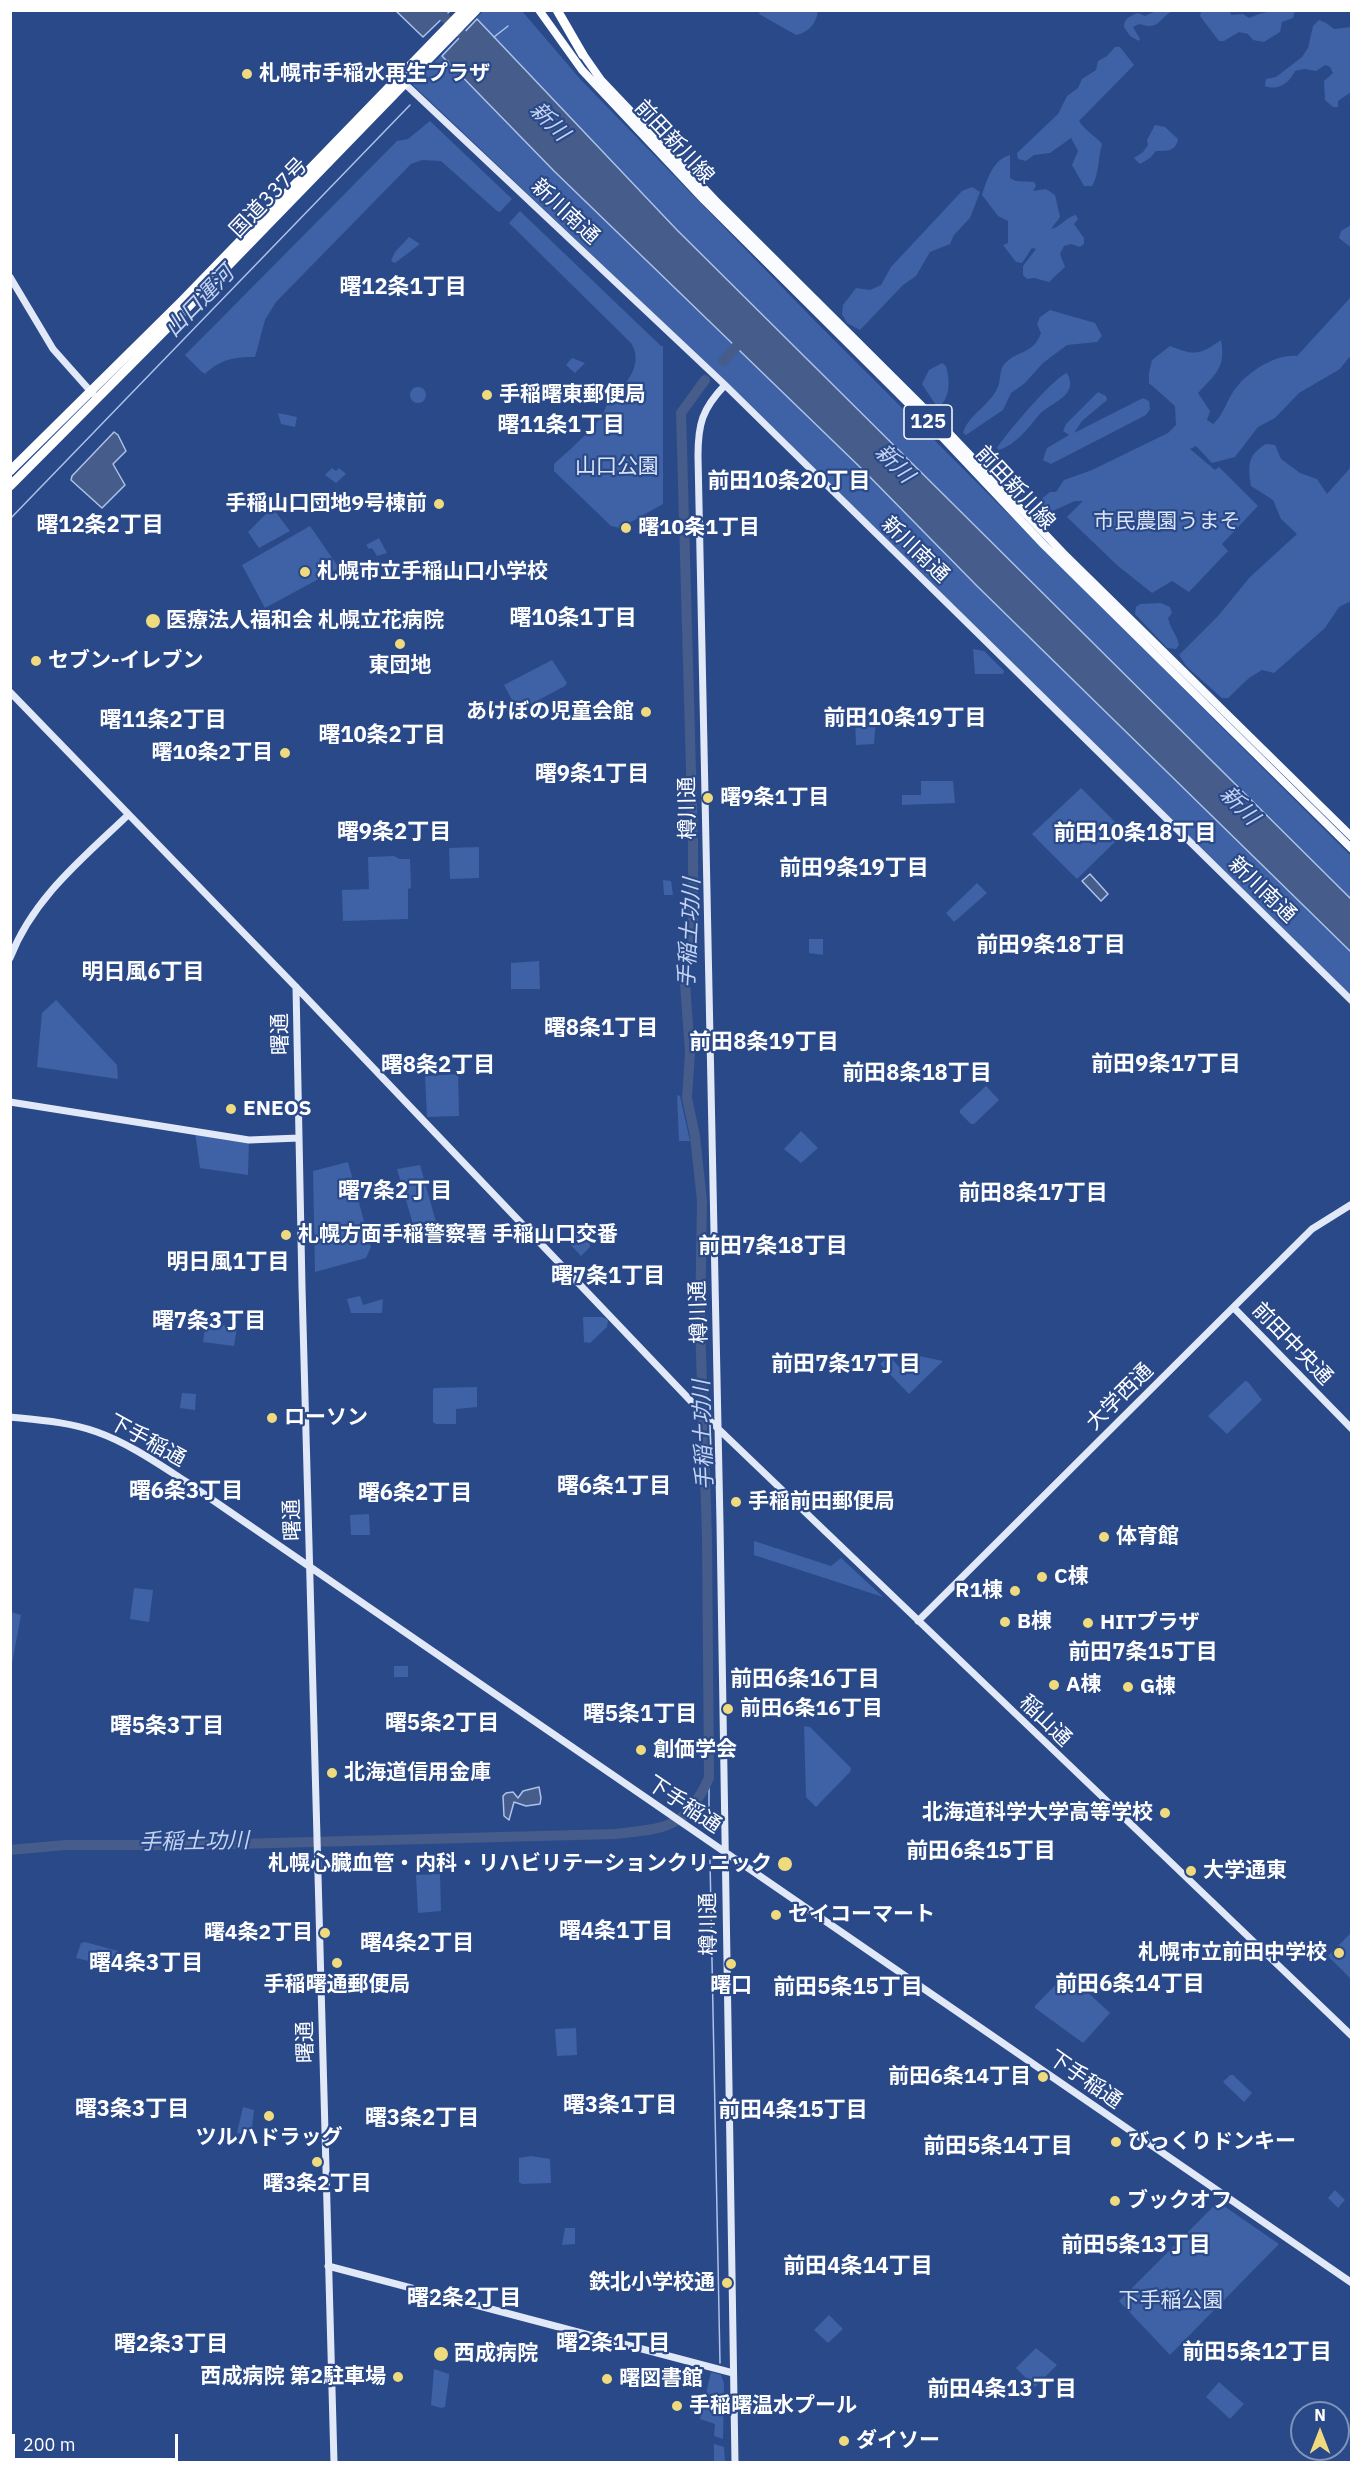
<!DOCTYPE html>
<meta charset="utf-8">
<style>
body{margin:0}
#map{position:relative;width:1362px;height:2473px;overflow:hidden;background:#2a4989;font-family:"IBM Plex Sans",sans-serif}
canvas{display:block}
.frame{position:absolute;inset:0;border:12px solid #fff;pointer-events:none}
.north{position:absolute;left:1290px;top:2401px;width:60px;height:60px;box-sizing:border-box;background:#2a4989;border:2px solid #7f92b8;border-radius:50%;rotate:0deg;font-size:16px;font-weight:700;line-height:24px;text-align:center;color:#fff}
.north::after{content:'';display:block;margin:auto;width:21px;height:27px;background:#efdb7e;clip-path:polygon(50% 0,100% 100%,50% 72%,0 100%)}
.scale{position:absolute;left:12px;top:2434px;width:166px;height:27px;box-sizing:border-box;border:3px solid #fff;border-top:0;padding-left:8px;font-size:18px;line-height:21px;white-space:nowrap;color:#fff;-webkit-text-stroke:4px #2a4989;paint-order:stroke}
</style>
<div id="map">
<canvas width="1362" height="2473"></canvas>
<div class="frame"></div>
<div class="north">N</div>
<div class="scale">200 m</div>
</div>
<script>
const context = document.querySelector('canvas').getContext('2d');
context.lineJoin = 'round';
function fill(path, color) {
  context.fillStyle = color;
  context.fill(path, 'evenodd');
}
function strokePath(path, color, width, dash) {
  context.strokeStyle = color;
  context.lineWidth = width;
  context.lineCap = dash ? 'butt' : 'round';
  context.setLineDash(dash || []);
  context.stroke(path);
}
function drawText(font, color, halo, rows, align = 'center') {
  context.font = font + ' "IBM Plex Sans","Noto Sans JP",sans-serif';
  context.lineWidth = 4.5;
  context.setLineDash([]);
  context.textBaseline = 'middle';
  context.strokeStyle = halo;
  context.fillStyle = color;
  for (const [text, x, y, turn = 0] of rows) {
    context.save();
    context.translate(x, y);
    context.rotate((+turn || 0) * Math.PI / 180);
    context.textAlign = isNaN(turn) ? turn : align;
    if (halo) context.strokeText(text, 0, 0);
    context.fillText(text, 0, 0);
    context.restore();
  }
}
fill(new Path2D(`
 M483 11H522L581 80 817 323 1351 856V996L711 368 413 85Z
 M760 11V10L818 11C816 24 809 32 796 35L759 14Z
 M1156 11H1172C1157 21 1159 30 1139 24L1133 27 1140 39 1139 41 1130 36 1124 27C1124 18 1130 16 1138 13L1145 16Z
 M1201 11H1230L1231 15 1243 14 1249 18C1264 11 1277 10 1295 11L1293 18 1282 22 1280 32 1264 42 1253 40 1248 34 1239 32 1224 41H1219L1200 16Z
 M1319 20 1326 23 1334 29 1351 27V92L1338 101V107H1333L1325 100 1324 81 1333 73 1330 67 1325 65 1316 71 1304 69 1295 71C1289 83 1279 91 1265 86L1266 79 1276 77 1302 57 1308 48 1313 26Z
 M1115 47H1120L1134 65 1079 121C1085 131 1095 135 1102 144 1098 158 1099 175 1092 186H1084L1072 165 1078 151 1071 138 1050 153 1034 155 1026 161 1018 159 1017 153 1058 114 1067 96 1078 88 1082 79 1096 70 1098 61 1107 56Z
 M430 121 512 199 500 212 497 211 441 161 422 160 411 164 276 302 265 320 255 357C234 357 221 359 205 374L202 372 185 355 397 141 408 139Z
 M1155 125 1165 127 1178 139C1176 152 1166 151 1156 151L1150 158 1140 164 1134 158 1143 152 1148 145 1147 140Z
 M1010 155V178L1016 181 1034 182 1036 186 1033 191 1046 189 1055 195 1060 217 1051 229C1061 227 1066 217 1076 215L1078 219 1074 224 1084 238V244L1080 247 1071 244 1064 246 1060 254 1065 267 1049 282 1034 278 1027 279 1023 275V266L1036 249 1032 248 1022 263 1016 262 1003 245 1008 243V221L998 216 982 195C987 180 993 159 1010 155Z
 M972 187 980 192 970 218 954 235 950 244 930 252 916 276 903 285 860 330 847 323 842 314 843 305 856 288 870 290 881 285 891 267 962 191Z
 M520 211 661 346H663V504L620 528 611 526 554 471V464C567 452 603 422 606 406 621 389 646 367 631 343L509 223Z
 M1351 225V245L1349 246 1339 238 1341 231Z
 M409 237 420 244 395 263 391 261 395 252Z
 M1351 297V355L1340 369 1299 393 1275 418 1258 427 1235 457 1212 463 1196 446 1190 449 1215 470 1219 467 1258 506 1222 544 1228 551 1189 592 1172 581 1152 593 1118 566 1067 517 1083 501H1075L1048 513 1038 507 1039 501 1050 492H1056L1064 480 1092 470 1168 433 1176 425 1175 406 1149 383V373L1152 360 1170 346C1195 356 1200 355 1221 340 1226 367 1216 374 1198 393L1210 411 1207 420 1213 424C1223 416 1226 402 1233 392 1246 373 1274 354 1297 356Z
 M1050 310 1095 323 1102 336 1097 342 1067 345 1043 363 1025 383 1011 393 1003 410 966 435 963 433C968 415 989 406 997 389 1001 382 999 372 1003 366 1014 350 1033 356 1041 333L1037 324 1040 317Z
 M572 358 585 363 575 373 566 365Z
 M942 363 946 366C950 381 951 397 938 408L922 384 929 370Z
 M1067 373C1080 397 1049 402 1038 416 1027 430 1016 444 999 450L997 448C1007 433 1053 378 1067 373Z
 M410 395a8 8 0 1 1 16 0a8 8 0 1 1-16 0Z
 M1098 392 1106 396 1107 400 1082 421 1074 433 1143 398 1149 401 1150 409 1146 415 1051 464 1043 460 1047 448 1069 435 1063 431 1066 424Z
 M278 413 297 417 295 427 281 424Z
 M1266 444 1275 445 1281 459 1300 473 1317 479 1327 494 1351 467V601L1339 607 1325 628 1274 673 1262 670 1249 678 1228 698H1222L1187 667 1179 655 1218 616 1250 577 1297 534 1281 519 1273 500 1251 486C1248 466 1247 455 1266 444Z
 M332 468 336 471 339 468 346 474 336 483 325 475Z
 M270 510H274L290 531 259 548 248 532Z
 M310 526 339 568 265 608 242 565Z
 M379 538 387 553 377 556 372 548 369 549 366 545Z
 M1161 603 1170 607 1172 613 1168 618C1170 629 1177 634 1179 645L1176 649 1167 648 1135 614 1136 607 1140 604Z
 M973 649 984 651 1004 671 1003 674H975Z
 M552 660 567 683 565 686 518 711 504 685Z
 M855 719 876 720 874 744 856 745Z
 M921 781H953L955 803 902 805V795H921Z
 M1081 788 1119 826 1120 837 1077 879 1032 834Z
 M479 847V878L450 879 449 848Z
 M394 856 400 859H410L411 888 408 889V919L343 921 342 890 369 889 368 857Z
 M663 880 671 881 673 895H664Z
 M977 883 987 893 954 922 946 913Z
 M809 939H823V955L809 953Z
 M539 961 540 989H511V963Z
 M56 1000 117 1065 118 1079 37 1067 42 1013Z
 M458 1074 459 1116 427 1117 425 1076Z
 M986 1086 999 1100 974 1124H971L960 1113V1110Z
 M677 1095 680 1096 690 1141H679Z
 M801 1131 818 1148 801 1163 784 1149Z
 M195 1132 249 1140 248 1175 200 1168Z
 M348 1162 371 1247 366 1258 315 1272 313 1171Z
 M420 1165 436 1222 414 1228 397 1169Z
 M588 1231 590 1247 581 1256 568 1242 580 1232Z
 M360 1296 363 1305 383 1299 382 1313H351L347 1299Z
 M583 1317H602L608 1320 607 1327 590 1343 584 1342Z
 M206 1323 237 1327 234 1346 203 1342Z
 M889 1356 903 1371 919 1356 943 1361 909 1394 880 1364Z
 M1245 1381 1248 1382 1262 1400 1227 1434 1208 1416Z
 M477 1387V1407L456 1409V1424H436L433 1422V1389L435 1388Z
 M182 1393 196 1394 195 1410 180 1408Z
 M369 1514 370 1535H351L350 1515Z
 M754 1541 831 1566 841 1558 883 1597 754 1555Z
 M134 1588 153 1590 149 1622 130 1619Z
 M11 1612 21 1615 11 1669 10 1612Z
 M394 1666H408V1677H394Z
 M804 1726 810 1727 851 1768 850 1772 816 1807 806 1797Z
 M440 1874 441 1911 418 1913 416 1875Z
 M1351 1933V1979L1328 1956Z
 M85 1942 118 1951 115 1967 76 1958 81 1943Z
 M1067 1973 1110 2013 1083 2043 1035 2008V2006Z
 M576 2028 577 2055 557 2056 555 2029Z
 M1230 2075H1233L1252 2093 1244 2102 1223 2082Z
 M243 2107 254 2110 251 2136 237 2133Z
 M531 2156 550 2159 551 2183 522 2184 519 2182V2158Z
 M1335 2190 1345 2200 1338 2208 1328 2198Z
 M1218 2202 1279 2244 1170 2355 1119 2301Z
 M565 2228H575V2244L562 2245Z
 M829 2315 843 2329 828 2343 814 2330Z
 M1036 2348 1057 2365 1035 2387 1016 2368Z
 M434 2369 449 2374V2377L445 2407 441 2408 431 2405Z
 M711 2372 721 2375 724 2383 723 2439 714 2436 715 2424 700 2419Z
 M959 2378 973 2387 965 2396 951 2386Z
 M1219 2382 1244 2404 1230 2419 1206 2397Z
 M714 2444 724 2447 725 2462H714Z`), '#3e62a5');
const water = new Path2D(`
 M396 11H450L423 37Z
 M477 19 677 230 1351 899V952L977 586 864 471 554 171 442 56Z
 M114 432 118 435 126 451 113 464 125 485 102 508 71 480 72 476Z
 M1090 874 1108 894 1101 901 1082 881Z
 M539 1787 541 1798 540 1804 526 1806 514 1802 509 1820 504 1816 503 1796 506 1793 513 1792 518 1798 523 1791Z`);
fill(water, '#465c8a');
strokePath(water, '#acc2e9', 1.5);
strokePath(new Path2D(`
 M494 37 508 26
 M431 81 448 61
 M10 519 410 105
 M709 1778V1828
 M710 1860 720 2363`), '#acc2e9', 1.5);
strokePath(new Path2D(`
 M437 10 471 43
 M723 361 745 337
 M10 1850 65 1845H198L615 1834C667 1828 685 1829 709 1778L707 1537 700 1323 702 1201 695 1136 687 1098 690 1053 684 969 693 942V842L681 413 705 380`), '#465c8a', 10);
strokePath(new Path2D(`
 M403 82 725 385 1352 1001
 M10 277 53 349 93 394
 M725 385C702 409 698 424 698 456L720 1523 735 2462
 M10 692 296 987 708 1419 1352 2036
 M10 958C33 898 83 858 128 815
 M296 987 302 1287 334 2462
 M10 1102 249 1140 299 1138
 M1234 1308 1352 1429
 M10 1417C39 1420 69 1422 97 1432 128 1443 157 1463 185 1481L1352 2283
 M918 1621 1312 1229 1352 1204
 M328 2266 733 2373`), '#e1e8f8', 7);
strokePath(new Path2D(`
 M539 10 582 70 704 200 945 440 1044 545 1352 849
 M580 50 601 80 715 200 945 429 1063 553 1352 837`), '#f9fbfe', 8);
strokePath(new Path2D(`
 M557 10 583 55
 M10 471 182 301 464 10
 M10 486 187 308 476 10`), '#fff', 9);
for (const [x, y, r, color] of [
 [247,74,6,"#efdb7e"],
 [487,395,6,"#efdb7e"],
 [439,504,6,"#efdb7e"],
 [626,528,6,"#efdb7e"],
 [305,572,6,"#efdb7e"],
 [153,621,8,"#efdb7e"],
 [400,644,6,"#efdb7e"],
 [36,661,6,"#efdb7e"],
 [646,712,6,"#efdb7e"],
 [285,753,6,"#efdb7e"],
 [708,798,6,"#efdb7e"],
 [231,1109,6,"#efdb7e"],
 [286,1235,6,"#efdb7e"],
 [272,1418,6,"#efdb7e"],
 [736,1502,6,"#efdb7e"],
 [1104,1537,6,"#efdb7e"],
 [1042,1577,6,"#efdb7e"],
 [1015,1591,6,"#efdb7e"],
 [1005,1622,6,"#efdb7e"],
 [1088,1623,6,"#efdb7e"],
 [1054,1685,6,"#efdb7e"],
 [1128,1687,6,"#efdb7e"],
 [728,1709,6,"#efdb7e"],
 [641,1750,6,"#efdb7e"],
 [332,1773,6,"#efdb7e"],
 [1165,1813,6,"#efdb7e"],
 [785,1864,8,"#efdb7e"],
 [1191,1871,6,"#efdb7e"],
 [776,1915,6,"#efdb7e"],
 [325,1933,6,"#efdb7e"],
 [1339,1953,6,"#efdb7e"],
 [337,1963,6,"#efdb7e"],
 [731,1964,6,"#efdb7e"],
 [1043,2077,6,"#efdb7e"],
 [269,2116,6,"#efdb7e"],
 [1116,2142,6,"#efdb7e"],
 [317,2162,6,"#efdb7e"],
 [1115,2201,6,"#efdb7e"],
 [727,2283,6,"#efdb7e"],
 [441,2354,8,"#efdb7e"],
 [398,2377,6,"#efdb7e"],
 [607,2379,6,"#efdb7e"],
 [677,2406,6,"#efdb7e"],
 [844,2441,6,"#efdb7e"]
]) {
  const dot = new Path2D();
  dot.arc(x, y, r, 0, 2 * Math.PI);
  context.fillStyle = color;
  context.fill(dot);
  strokePath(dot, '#2a4989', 2);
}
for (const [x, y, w] of [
 [928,422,48]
]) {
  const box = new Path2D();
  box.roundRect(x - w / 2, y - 17, w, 34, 4.5);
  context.fillStyle = '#2a4989';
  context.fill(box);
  strokePath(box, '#fff', 1.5);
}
drawText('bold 20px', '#fff', null, [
 ["125",928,422]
]);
drawText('bold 21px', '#fff', '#2a4989', [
 ["札幌市手稲水再生プラザ",259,74],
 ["手稲曙東郵便局",499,395],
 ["手稲山口団地9号棟前",427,504,"right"],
 ["曙10条1丁目",638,528],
 ["札幌市立手稲山口小学校",317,572],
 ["医療法人福和会 札幌立花病院",166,621],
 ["セブン-イレブン",48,661],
 ["東団地",400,666,"center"],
 ["あけぼの児童会館",634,712,"right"],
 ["曙10条2丁目",273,753,"right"],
 ["曙9条1丁目",720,798],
 ["ENEOS",243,1109],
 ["札幌方面手稲警察署 手稲山口交番",298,1235],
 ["ローソン",284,1418],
 ["手稲前田郵便局",748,1502],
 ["体育館",1116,1537],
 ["C棟",1054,1577],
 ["R1棟",1003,1591,"right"],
 ["B棟",1017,1622],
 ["HITプラザ",1100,1623],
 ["A棟",1066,1685],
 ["G棟",1140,1687],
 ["前田6条16丁目",740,1709],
 ["創価学会",653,1750],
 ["北海道信用金庫",344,1773],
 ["北海道科学大学高等学校",1153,1813,"right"],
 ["札幌心臓血管・内科・リハビリテーションクリニック",772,1864,"right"],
 ["大学通東",1203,1871],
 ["セイコーマート",788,1915],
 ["曙4条2丁目",313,1933,"right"],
 ["札幌市立前田中学校",1327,1953,"right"],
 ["手稲曙通郵便局",337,1985,"center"],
 ["曙口",731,1986,"center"],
 ["前田6条14丁目",1031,2077,"right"],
 ["ツルハドラッグ",269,2138,"center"],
 ["びっくりドンキー",1128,2142],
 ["曙3条2丁目",317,2184,"center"],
 ["ブックオフ",1127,2201],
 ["鉄北小学校通",715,2283,"right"],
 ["西成病院",454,2354],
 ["西成病院 第2駐車場",386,2377,"right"],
 ["曙図書館",619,2379],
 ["手稲曙温水プール",689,2406],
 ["ダイソー",856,2441]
], 'left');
drawText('21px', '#fff', '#2a4989', [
 ["前田新川線",674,142,47],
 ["国道337号",269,198,-46],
 ["新川南通",565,212,43],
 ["前田新川線",1015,488,47],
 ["新川南通",915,550,44],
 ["樽川通",688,808,-91],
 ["新川南通",1262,890,44],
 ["曙通",281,1034,-91],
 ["樽川通",699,1312,-92],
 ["前田中央通",1292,1344,46],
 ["大学西通",1120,1397,-45],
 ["下手稲通",147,1441,29],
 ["曙通",293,1520,-92],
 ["稲山通",1045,1721,44],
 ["下手稲通",684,1805,34],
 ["樽川通",709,1924,-91],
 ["曙通",306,2042,-91],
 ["下手稲通",1085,2080,35]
]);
drawText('21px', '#dbe4f7', '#2a4989', [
 ["山口公園",617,467],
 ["市民農園うまそ",1167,522],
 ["下手稲公園",1171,2301]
]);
drawText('italic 22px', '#c3d3f0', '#2a4989', [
 ["新川",549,122,45],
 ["山口運河",200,302,-46],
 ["新川",894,464,45],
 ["新川",1239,806,45],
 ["手稲土功川",690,933,-87],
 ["手稲土功川",704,1435,-92],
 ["手稲土功川",194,1842,-1]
]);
drawText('bold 22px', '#fff', '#2a4989', [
 ["曙12条1丁目",403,288],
 ["曙11条1丁目",561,426],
 ["前田10条20丁目",789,482],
 ["曙12条2丁目",100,526],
 ["曙10条1丁目",573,619],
 ["前田10条19丁目",905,719],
 ["曙11条2丁目",163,721],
 ["曙10条2丁目",382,736],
 ["曙9条1丁目",592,775],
 ["曙9条2丁目",394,833],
 ["前田10条18丁目",1135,834],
 ["前田9条19丁目",854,869],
 ["前田9条18丁目",1051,946],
 ["明日風6丁目",143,973],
 ["曙8条1丁目",601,1029],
 ["前田8条19丁目",764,1043],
 ["前田9条17丁目",1166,1065],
 ["曙8条2丁目",438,1066],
 ["前田8条18丁目",917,1074],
 ["曙7条2丁目",395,1192],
 ["前田8条17丁目",1033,1194],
 ["前田7条18丁目",773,1247],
 ["明日風1丁目",228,1263],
 ["曙7条1丁目",608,1277],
 ["曙7条3丁目",209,1322],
 ["前田7条17丁目",846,1365],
 ["曙6条1丁目",614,1487],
 ["曙6条3丁目",186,1492],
 ["曙6条2丁目",415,1494],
 ["前田7条15丁目",1143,1653],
 ["前田6条16丁目",805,1680],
 ["曙5条1丁目",640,1715],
 ["曙5条2丁目",442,1724],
 ["曙5条3丁目",167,1727],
 ["前田6条15丁目",981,1852],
 ["曙4条1丁目",616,1932],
 ["曙4条2丁目",417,1944],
 ["曙4条3丁目",146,1964],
 ["前田6条14丁目",1130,1985],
 ["前田5条15丁目",848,1988],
 ["曙3条1丁目",620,2106],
 ["曙3条3丁目",132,2110],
 ["前田4条15丁目",793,2111],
 ["曙3条2丁目",422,2119],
 ["前田5条14丁目",998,2147],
 ["前田5条13丁目",1136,2246],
 ["前田4条14丁目",858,2267],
 ["曙2条2丁目",464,2299],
 ["曙2条1丁目",613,2344],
 ["曙2条3丁目",171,2345],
 ["前田5条12丁目",1257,2353],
 ["前田4条13丁目",1002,2390]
]);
</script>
